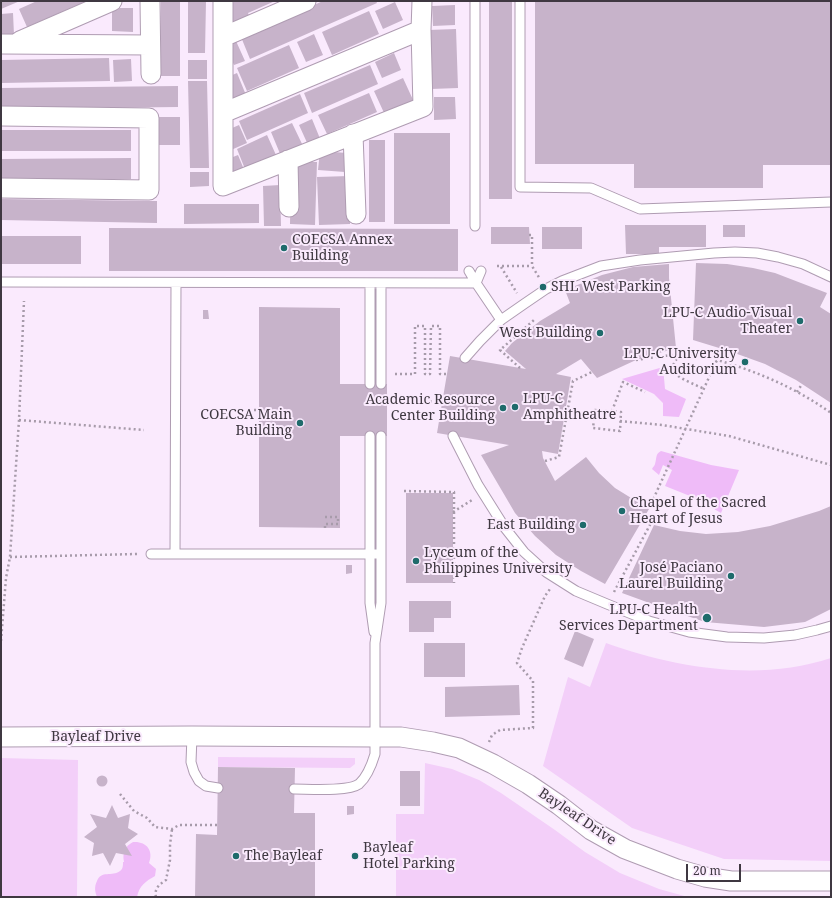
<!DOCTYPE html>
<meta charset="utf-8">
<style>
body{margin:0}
#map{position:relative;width:832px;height:898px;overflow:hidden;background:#faeafd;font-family:"Noto Serif",serif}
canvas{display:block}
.frame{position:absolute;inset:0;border:2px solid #3f3841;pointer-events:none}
.scale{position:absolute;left:686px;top:864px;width:55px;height:18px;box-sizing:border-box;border:2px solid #3f3841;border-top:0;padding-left:5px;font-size:12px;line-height:14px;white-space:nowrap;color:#3f3841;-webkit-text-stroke:3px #faeafd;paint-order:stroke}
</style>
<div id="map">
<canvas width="832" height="898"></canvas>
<div class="frame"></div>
<div class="scale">20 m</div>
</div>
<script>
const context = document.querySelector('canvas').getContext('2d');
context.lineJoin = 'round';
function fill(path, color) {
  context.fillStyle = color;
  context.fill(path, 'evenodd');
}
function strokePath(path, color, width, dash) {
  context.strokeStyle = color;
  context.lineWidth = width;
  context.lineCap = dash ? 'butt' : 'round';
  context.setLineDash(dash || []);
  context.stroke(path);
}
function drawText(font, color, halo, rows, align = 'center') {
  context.font = font + ' "Noto Serif",serif';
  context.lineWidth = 4;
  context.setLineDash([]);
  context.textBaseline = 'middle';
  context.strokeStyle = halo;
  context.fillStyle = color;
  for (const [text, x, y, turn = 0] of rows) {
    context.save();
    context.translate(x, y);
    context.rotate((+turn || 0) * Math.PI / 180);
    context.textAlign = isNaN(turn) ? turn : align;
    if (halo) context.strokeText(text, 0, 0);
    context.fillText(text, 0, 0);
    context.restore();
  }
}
fill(new Path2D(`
 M606 643C676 668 759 682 831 658V861L724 859 632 828 543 766 568 677 590 687Z
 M218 757 355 758V764L350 768 218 767Z
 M1 758 78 760 77 897H1Z
 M425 763 452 769 479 780 501 793 555 830 585 852 620 873 659 889 688 897H396V814H424Z`), '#f3cff9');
fill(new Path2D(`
 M663 367 665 389 686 399 679 417 663 416V403L654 394 622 379Z
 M661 451 711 465 739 470 721 513 695 498 665 486 672 470 663 465 659 475 652 469C653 467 655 465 655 464 657 458 655 454 661 451Z
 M133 842C146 841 154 850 149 863L156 869 155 876C146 881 139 886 137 897H97C95 892 94 887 97 881 101 870 112 877 120 871 123 869 123 866 123 862H124C122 853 125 846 133 842Z`), '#efbbf8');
fill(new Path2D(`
 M1 1H20L1 9Z
 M37 1H87L27 27 19 9Z
 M161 1H180V76H160Z
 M188 1H206L205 53H188Z
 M236 1H275L248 13 251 20 232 28 223 7Z
 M323 1H376L377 3 250 59 241 37Z
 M489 1H512V199H489Z
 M535 1H831V165H763V188H634V164H535Z
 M395 2 403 20 383 29 375 11Z
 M455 5V25L433 26 432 6Z
 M112 8H133V32L112 31Z
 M369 11 379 34 332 55 322 32Z
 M13 13 14 35H1V14Z
 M456 29 458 88 431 89 428 30Z
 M314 34 323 55 306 62 297 42Z
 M236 41 245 61 234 65 225 46Z
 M289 45 299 68 247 91 237 68Z
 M394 53 401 70 382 78 375 62Z
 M109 58 110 81 1 83V60Z
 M131 59 132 81 114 82 113 60Z
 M188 60H207V79H188Z
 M370 65 378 84 312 113 304 93Z
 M237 73 246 95 233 101 223 79Z
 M403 78 414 102 385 115 374 91Z
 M188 81H207L209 168H190Z
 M178 86V107L1 109V88Z
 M369 93 377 112 327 134 318 115Z
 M300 94 308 113 247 140 239 121Z
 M434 97H455L456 119 434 120Z
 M157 117H180V145H157Z
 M312 119 321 141 309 147 299 125Z
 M292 123 303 146 281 156 271 132Z
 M239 125 247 143 231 150 223 132Z
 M1 130H131V151H1Z
 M394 133H450V224H394Z
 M267 135 276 155 245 169 237 149Z
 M369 140H385V222H369Z
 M320 151 347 153 345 172 318 170Z
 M238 155 245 172 231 178 223 161Z
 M131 158V179L1 180V159Z
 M291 162H317L315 225 290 224Z
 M190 172H209V186L190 187Z
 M349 176 350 224 319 225 317 177Z
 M280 185 281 226H264L263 186Z
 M1 199 157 201V223L1 220Z
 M184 204H259V223L184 224Z
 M625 225H706V247H659V254H626Z
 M723 225H745V237H723Z
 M491 227H529L530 244H491Z
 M542 227H582V249H542Z
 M109 228 458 229V271H109Z
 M1 236H81V264H1Z
 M696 263 727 264 753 268 775 273 827 293 820 307 831 314V403L796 380 765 364 729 351 693 340Z
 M669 264V278L676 348 636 360 597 378 581 359 556 374 571 377 558 454 542 451 543 458 555 481 586 457 599 473 615 488 649 509 605 584 581 571 556 555 535 536 515 513 481 455 509 445 437 433 450 356 526 369 505 351 512 343 540 321 570 303 565 290 602 275 633 267Z
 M259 307 340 308V384H387V436H340V528L259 527Z
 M203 310H208L209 319H203Z
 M406 493H453V583H406Z
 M831 506V609L805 622 764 627 705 622 655 605 622 593 654 525 680 531 706 534 738 532 770 526 819 511Z
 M346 565H352V573L346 574Z
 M409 601H451V618H434V632H409Z
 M575 631 594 639 583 667 564 659Z
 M424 643H465V677H424Z
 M519 685 520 715 445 717V687Z
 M218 767 295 768 294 813H315V897H195L196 834 217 835Z
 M400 771H420V806H400Z
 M96.5 781a5.5 5.5 0 1 1 11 0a5.5 5.5 0 1 1-11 0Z
 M112 805 118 818 130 814 128 828 138 834 125 844 132 856 116 853 110 866 103 853 92 856 94 843 84 837 97 827 90 814 106 818Z
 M347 806H354V814L347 815Z`), '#c7b3ca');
const lane = new Path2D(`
 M475 1V226
 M520 1V187L591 188 640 209 831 202
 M469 271 476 283 501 320
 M1 282 476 283
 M381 283V384
 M476 283 481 271
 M465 358 480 341 501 320 524 304 546 289 562 281 601 266 640 260 714 253 735 252 757 253 778 257 803 264 831 277
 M370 384V283
 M370 436V603L374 632
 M453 436 478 485 505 528 524 552 546 572 576 591 607 604 649 621 689 632 727 637 764 638 795 635 817 630 831 626
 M151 554H381
 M175 554 176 283
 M192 736 191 762 194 772 199 781 206 786 218 788
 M294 789C309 789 348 792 359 784 368 776 372 764 375 754V643L381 603V436`);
const street = new Path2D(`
 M150 1 151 74
 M223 1V186L423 107 421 30 422 1
 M223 37 306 1
 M20 41 112 1
 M1 44 150 45
 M223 113 421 30
 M1 116 149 118V190L1 188
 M353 134 356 214
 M288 160 289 207
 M1 737 192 736 375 737H401L433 742 459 748 493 764 528 784 559 805 591 830 625 849 677 869 705 877 731 881H831`);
strokePath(lane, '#af9cb2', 11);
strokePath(street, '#af9cb2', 21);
strokePath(new Path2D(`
 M529 235H532V266L540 279
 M497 266H532
 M501 267 517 293
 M680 355C677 359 672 364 673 369 673 377 697 385 704 389
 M636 360C657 357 682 352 703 356 710 357 717 360 724 362 761 373 799 390 831 413
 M520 368 500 350 534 320
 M395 374H415V326H425V374H430L431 326H440V374H447
 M797 392 802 384
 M395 401 442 402
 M254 410H259
 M595 410 621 412 620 431 593 428Z
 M612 411 623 382 645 392
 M564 415 594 419
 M19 420 144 430
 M620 421 662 425 729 436 831 465
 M545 461 559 457 573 381 592 372
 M404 491 454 492V583
 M453 512 472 500
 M325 517H338V524H325V528
 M10 557 137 554
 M614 592 659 508 651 504 717 360
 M1 641 6 578 10 557 19 420 24 301
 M489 742 492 735 500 730 533 728V681L517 663 522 648 545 596 550 589
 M120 794 134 811 147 818 155 827 172 829 179 825H217
 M156 897C154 888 160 884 166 880L170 860V845L172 829`), '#a79baa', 2.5, [2, 3]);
strokePath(lane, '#fff', 9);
strokePath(street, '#fff', 19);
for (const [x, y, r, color] of [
 [284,248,4,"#1e6b6b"],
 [543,287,4,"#1e6b6b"],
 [800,321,4,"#1e6b6b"],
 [600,333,4,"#1e6b6b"],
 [745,362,4,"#1e6b6b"],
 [515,407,4,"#1e6b6b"],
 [503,408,4,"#1e6b6b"],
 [300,423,4,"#1e6b6b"],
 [622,511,4,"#1e6b6b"],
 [583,525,4,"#1e6b6b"],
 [416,561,4,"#1e6b6b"],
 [731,576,4,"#1e6b6b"],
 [707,618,5,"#1e6b6b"],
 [236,856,4,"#1e6b6b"],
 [355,856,4,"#1e6b6b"]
]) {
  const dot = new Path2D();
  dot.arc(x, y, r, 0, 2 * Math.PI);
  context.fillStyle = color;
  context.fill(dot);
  strokePath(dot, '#faeafd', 1.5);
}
drawText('14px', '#3f3841', '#faeafd', [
 ["COECSA Annex",292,240,"left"],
 ["Building",292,256,"left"],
 ["SHL West Parking",551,287,"left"],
 ["LPU-C Audio-Visual",792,313],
 ["Theater",792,329],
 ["West Building",592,333],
 ["LPU-C University",737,354],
 ["Auditorium",737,370],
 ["LPU-C",523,399,"left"],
 ["Amphitheatre",523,415,"left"],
 ["Academic Resource",495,400],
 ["Center Building",495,416],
 ["COECSA Main",292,415],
 ["Building",292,431],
 ["Chapel of the Sacred",630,503,"left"],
 ["Heart of Jesus",630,519,"left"],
 ["East Building",575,525],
 ["Lyceum of the",424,553,"left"],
 ["Philippines University",424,569,"left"],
 ["José Paciano",723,568],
 ["Laurel Building",723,584],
 ["LPU-C Health",698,610],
 ["Services Department",698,626],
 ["Bayleaf",363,848,"left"],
 ["Hotel Parking",363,864,"left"],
 ["The Bayleaf",244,856,"left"]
], 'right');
drawText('14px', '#3f3841', '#faeafd', [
 ["Bayleaf Drive",96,737],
 ["Bayleaf Drive",577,817,34]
]);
</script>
